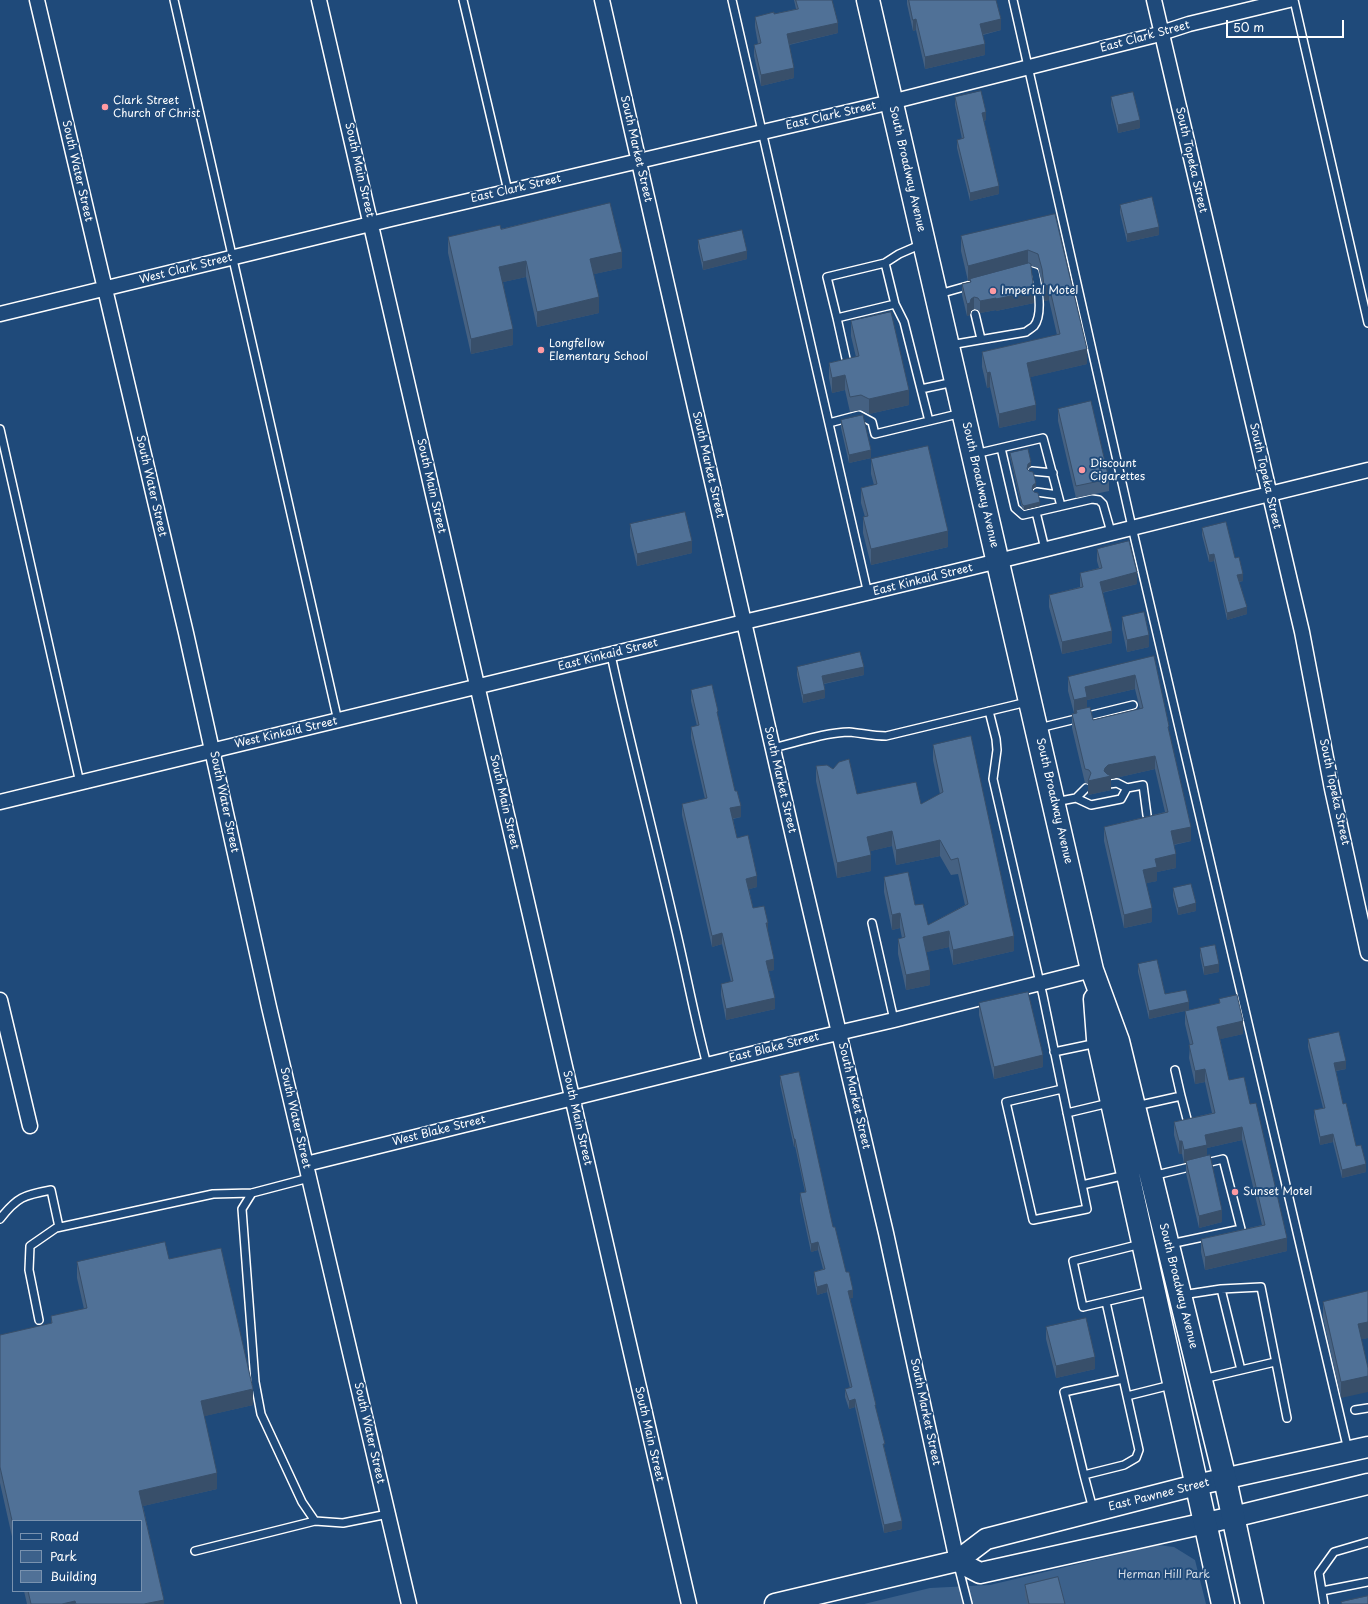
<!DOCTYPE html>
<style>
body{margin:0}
#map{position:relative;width:1368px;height:1604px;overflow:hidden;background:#1f4a7a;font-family:"Playpen Sans",sans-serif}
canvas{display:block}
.legend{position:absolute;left:12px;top:1520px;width:130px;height:72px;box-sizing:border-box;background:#1f4a7a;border:1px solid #7992af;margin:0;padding:5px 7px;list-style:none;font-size:12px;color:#fff}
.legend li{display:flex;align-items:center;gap:8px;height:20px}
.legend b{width:20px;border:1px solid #7992af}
.scale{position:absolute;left:1226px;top:20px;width:118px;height:18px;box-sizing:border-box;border:2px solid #fff;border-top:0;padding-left:5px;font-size:12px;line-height:14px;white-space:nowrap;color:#fff;-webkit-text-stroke:3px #1f4a7a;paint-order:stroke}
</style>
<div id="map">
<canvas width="1368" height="1604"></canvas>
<ul class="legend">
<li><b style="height:5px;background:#1f4a7a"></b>Road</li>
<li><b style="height:11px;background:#3c618b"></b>Park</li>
<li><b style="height:11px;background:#507197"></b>Building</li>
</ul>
<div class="scale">50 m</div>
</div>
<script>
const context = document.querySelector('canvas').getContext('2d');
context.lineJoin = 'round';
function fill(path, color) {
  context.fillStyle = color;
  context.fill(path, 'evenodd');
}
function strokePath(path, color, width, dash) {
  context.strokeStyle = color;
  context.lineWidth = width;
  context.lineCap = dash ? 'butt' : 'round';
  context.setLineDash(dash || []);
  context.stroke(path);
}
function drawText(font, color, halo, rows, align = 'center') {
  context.font = font + ' "Playpen Sans",sans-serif';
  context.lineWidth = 4;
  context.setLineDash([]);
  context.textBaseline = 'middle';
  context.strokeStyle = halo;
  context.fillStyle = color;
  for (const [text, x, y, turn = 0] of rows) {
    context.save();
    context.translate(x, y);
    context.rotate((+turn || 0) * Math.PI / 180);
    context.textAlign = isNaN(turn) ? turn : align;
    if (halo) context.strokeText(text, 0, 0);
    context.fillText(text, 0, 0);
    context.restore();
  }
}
fill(new Path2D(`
 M1158 1545 1174 1547 1195 1560 1206 1604H864L930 1588 990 1585Z`), '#3c618b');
const service = new Path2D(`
 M174 0 338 721
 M463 0 508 191
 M732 0 868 594
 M1013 0 1132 527 1348 1450
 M1294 0 1368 323
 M885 263 899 254 922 244
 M939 294 971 285
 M895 304 885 263 827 277 837 318 895 304 904 322 929 421
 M975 314 981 339
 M837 318 847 363
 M950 345 1026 332C1028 330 1032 328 1034 326 1043 315 1038 286 1035 272L1029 270 1024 272
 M921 389 954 382
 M829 423 859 415 872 422 875 434 962 413
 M0 429 80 783
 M1001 448 1015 508 1023 515 1092 499 1099 500 1103 504 1111 532
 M975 454 1043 438 1061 506
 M1032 471 1053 473
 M1037 492 1058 495
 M1036 512 1045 549
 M611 655C630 743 653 830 673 917 685 966 694 1016 707 1065
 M989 711 996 739 997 750 993 779 1043 996 1087 1209 1033 1220 1006 1102 1062 1089
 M1039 728 1133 705
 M773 748C795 743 826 732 849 732 861 733 873 736 886 736L1027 702
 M1109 784 1117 783 1127 788
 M1076 798 1086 788
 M1055 802 1076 798 1091 805 1121 799 1127 788 1143 785 1147 815
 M872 923 894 1020
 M1054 1052 1097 1043
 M1181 1096 1187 1119
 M1136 1106 1181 1096 1175 1070
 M1067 1113 1109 1103
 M1152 1176 1223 1159 1241 1229 1170 1244
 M1082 1185 1126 1175
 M252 1193 242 1209 255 1382 261 1414 302 1502 315 1521
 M0 1219C17 1197 24 1195 51 1190L59 1227
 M1141 1244 1073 1261 1083 1307 1151 1291
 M1221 1289 1261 1287 1287 1418
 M1182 1295 1221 1289 1241 1370 1203 1379
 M1106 1302C1117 1351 1128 1401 1139 1450L1136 1458 1124 1465 1084 1475 1064 1392 1123 1379
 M39 1320 29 1270 30 1246 56 1228 213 1194 252 1193 309 1178
 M1241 1370 1275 1362
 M1127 1396 1171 1385
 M1355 1410 1368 1408
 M1084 1475 1093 1509
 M195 1551 315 1521 343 1523 388 1514
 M958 1565 968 1604
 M1322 1591 1368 1582
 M1324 1604 1319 1573 1334 1552 1368 1542`);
const minor = new Path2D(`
 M37 0 186 633 269 1007 409 1604
 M319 0 689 1604
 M602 0 794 841 886 1233 957 1561
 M1154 0 1302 632 1332 789 1368 953
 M0 314 391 219 891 102 1152 36 1189 24 1289 0
 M0 802 744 622C953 574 1160 520 1368 470
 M0 1000 30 1126
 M306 1164 812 1039 894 1020 1092 970`);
const secondary = new Path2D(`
 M957 1561 980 1573 1233 1517 1368 1484
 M775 1604 957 1561 986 1539 1196 1485 1368 1447`);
const primary = new Path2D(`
 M868 0 1092 970 1118 1041 1225 1479 1252 1604
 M1095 999 1098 1039 1223 1604`);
strokePath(service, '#fff', 10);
strokePath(minor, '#fff', 17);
strokePath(secondary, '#fff', 23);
strokePath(primary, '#fff', 25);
strokePath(service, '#1f4a7a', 7);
strokePath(minor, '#1f4a7a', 14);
strokePath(secondary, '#1f4a7a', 20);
strokePath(primary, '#1f4a7a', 22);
fill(new Path2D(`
 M794 0H832L838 33 789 45 794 78 761 86 754 56V45L758 44 755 27V17L774 14 796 9Z
 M907 0H996L1001 30 983 35 985 55 925 69 916 30 913 31 907 4Z
 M955 97 986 120 984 121 999 194 970 201 957 148V140L962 139 955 105Z
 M1111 97 1140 128 1118 133 1111 105Z
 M1120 205 1159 235 1127 242 1120 213Z
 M1055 214 1087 364 1030 377 1036 420 999 428 990 387 987 388 982 367V352L1057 335 1049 300 1044 301 1042 284 1038 268 1031 266 1034 303 996 311V310L980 313 978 310 974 309 971 311 970 315 967 316 962 295V284L970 282V281H968L961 251V236Z
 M501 229 622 268 594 274 599 313 537 327 526 277 503 282 513 345 471 354 448 253V237Z
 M698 240 747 259 703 270 698 248Z
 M851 321 909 405 869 414 861 410 850 412 845 390 832 393 829 378V363L856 357 851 336Z
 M1058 409 1109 479V491L1076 498 1058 421Z
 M841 420 871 458 849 463 841 428Z
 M1010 453 1031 466 1028 469 1036 487 1033 489V490L1040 506 1024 510 1022 508 1010 457Z
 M871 459 948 547 871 565 863 533V517H865L861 503V488L874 485 871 474Z
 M630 524 692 553 637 566 630 536Z
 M1202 528 1235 558 1243 581 1239 582 1247 614 1227 620 1214 561 1209 562 1202 535Z
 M1097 549 1137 584 1102 593 1112 643 1062 654 1049 607V595L1080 587V573L1099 568 1097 561Z
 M1122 617 1149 647 1127 652 1122 629Z
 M1154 656 1191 841 1174 845 1176 868 1157 872V881L1146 883 1152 922 1124 928 1104 841V827L1165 812 1155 769 1111 779V790L1088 795V784L1085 783 1072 728V714L1074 713 1068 691V677ZM1135 689 1140 709 1093 720 1087 707V700Z
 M797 667 864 675 824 684 825 698 803 703 797 675Z
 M691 690 718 718 741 817 733 819 737 838 757 887 749 889 753 908 768 933 774 970 769 971 775 1009 726 1020 721 995V984L731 982 722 944 712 947 682 815V804L705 799 691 738V727L697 726 691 701Z
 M933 745 1014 951 953 965 949 947 926 952 930 985 906 990 898 954V939L902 938 900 928 892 930 884 892V877L915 905 928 925 965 905 958 874 951 875 940 856 896 865 892 846 870 851 871 871 837 878 816 781V766L857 794 921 804 940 794 933 760Z
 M1173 888 1196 911 1178 915 1173 896Z
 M1200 948 1219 972 1204 975 1200 956Z
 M1138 964 1165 994 1189 1010 1149 1019 1138 972Z
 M1219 999 1243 1034 1220 1039 1229 1080 1250 1104 1287 1251 1205 1270 1201 1252V1239L1262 1225 1242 1140 1207 1148V1156L1222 1222 1199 1228 1186 1173V1163H1184L1182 1154H1179L1174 1135V1122L1212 1113 1205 1082 1195 1084 1189 1058 1190 1045 1185 1024V1011L1219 1003Z
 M979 1003 1043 1067 994 1079 979 1015Z
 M1308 1039 1346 1069 1336 1071 1343 1104 1356 1146 1366 1172 1342 1178 1333 1142 1320 1145 1314 1118V1110L1323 1108 1308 1047Z
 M780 1076 833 1227 853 1298H850L876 1410 902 1529 884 1533 855 1407 849 1409 845 1397V1389L850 1388 827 1292 817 1295 814 1280V1272L823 1269 818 1250 811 1252 800 1201V1193L805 1192 795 1146 794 1147 780 1084Z
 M169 1259 253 1405 204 1416 217 1489 143 1506 164 1604H27L24 1591H141L13 1521V1541L0 1483V1335L51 1324V1316L84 1309 77 1278V1262Z
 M1368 1291V1338L1361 1339 1341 1398 1323 1318V1302Z
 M1046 1327 1095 1369 1056 1378 1046 1339Z
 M1025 1585 1065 1604H1027L1025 1597Z`), '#456182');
fill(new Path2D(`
 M916 19V30L913 31V20Z
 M1001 19V30L980 35V24Z
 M838 23V33L787 45V34Z
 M985 44V55L925 69V57Z
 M794 68V78L761 86V75Z
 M986 112V120L982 121V113Z
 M1140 120V128L1118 133V125Z
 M999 186V194L970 201V193Z
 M1159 227V235L1127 242V234Z
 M1028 250V265L968 281V266Z
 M747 251V259L703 270V262Z
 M622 252V268L590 275V259Z
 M526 261V277L499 283V267Z
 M1049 285V300L1044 301V286Z
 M1034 291V303L996 311V299Z
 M599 297V313L537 327V312Z
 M974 297V309L971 311 970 315 967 316V304L971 299Z
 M996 298V310L980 313V301Z
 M513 329V345L471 354V339Z
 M1087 349V364L1027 378V363Z
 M990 372V387L987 388V373Z
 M845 375V390L832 393V378Z
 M909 390V405L869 414V399Z
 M1036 405V420L999 428V414Z
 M871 450V458L849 463V455Z
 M1031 462V466L1028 468 1027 473 1028 464Z
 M1036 483V487L1033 489 1032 493 1033 485Z
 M1040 502V506L1024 510V506Z
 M948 531V547L871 565V549Z
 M692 541V553L637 566V554Z
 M1214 554V561L1209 562V555Z
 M1137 572V584L1100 593V582Z
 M1243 574V581L1237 582V575Z
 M1247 607V614L1227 620V613Z
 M1112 631V643L1062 654V642Z
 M1149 635V647L1127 652V640Z
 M864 667V675L822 684V676Z
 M1135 675V689L1087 700V711L1076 710V714H1074V700L1085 687Z
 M825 690V698L803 703V695Z
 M1155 756V769L1111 779V790L1088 795V781L1108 765Z
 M741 806V817L730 819V808Z
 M1191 827V841L1171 845V831Z
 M892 831V846L867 852V837Z
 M940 840V856L896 865V850Z
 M1176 854V868L1157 872V881L1143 884V870L1155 859Z
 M871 855V871L837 878V863Z
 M757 876V887L746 890V879Z
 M1196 903V911L1178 915V908Z
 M1152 908V922L1124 928V915Z
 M900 913V928L892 930V915Z
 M766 923H768V934Z
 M949 931V947L923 953V937Z
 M722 933V944L712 947V936Z
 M1014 936V951L953 965V950Z
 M774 959V970L766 972V961Z
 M1219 964V972L1204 975V967Z
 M930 970V985L906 990V975Z
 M775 998V1009L726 1020V1009Z
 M1189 1002V1010L1149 1019V1011Z
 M1243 1021V1034L1217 1040V1027Z
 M1043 1055V1067L994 1079V1067Z
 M1346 1061V1069L1334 1071V1063Z
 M1205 1069V1082L1195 1084V1071Z
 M1242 1127V1140L1207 1148V1158L1184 1163V1150L1205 1135Z
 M1333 1134V1142L1320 1145V1137Z
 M794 1139H795V1146L794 1147Z
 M1179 1141H1182V1154H1179Z
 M1366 1164V1172L1342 1178V1170Z
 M1222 1210V1222L1199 1228V1216Z
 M1287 1238V1251L1205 1270V1257Z
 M818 1242V1250L811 1252V1244Z
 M827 1284V1292L817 1295V1287Z
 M853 1290V1298L848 1299V1291Z
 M1368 1322V1338L1358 1340V1324Z
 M1095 1357V1369L1056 1378V1366Z
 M1368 1376V1392L1341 1398V1382Z
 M253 1389V1405L201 1417V1401Z
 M855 1399V1407L849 1409V1401Z
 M217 1473V1489L139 1507V1491Z
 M902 1521V1529L884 1533V1525Z
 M164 1600V1604H144Z
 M75 1601V1604H62Z`), '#384f6a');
const building = new Path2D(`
 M796 0H832L838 23 787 34 794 68 761 75 754 45 761 43 755 17 774 12V14L798 9Z
 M909 0H996L1001 19 980 24 985 44 925 57 916 19 913 20Z
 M981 91 986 112 982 113 999 186 970 193 957 140 964 138 955 97Z
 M1133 92 1140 120 1118 125 1111 97Z
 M1152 197 1159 227 1127 234 1120 205Z
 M610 203 622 252 590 259 599 297 537 312 526 261 499 267 513 329 471 339 448 237 500 225 501 229Z
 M1055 214 1087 349 1027 363 1036 405 999 414 990 372 987 373 982 352 1060 334 1049 285 1044 286 1042 269 1038 254 1028 250 968 266 961 236Z
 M742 230 747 251 703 262 698 240Z
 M1029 263 1031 264V267L1034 291 996 299V298L980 301 978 298 974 297 971 299 970 303 967 304 962 284 971 282 970 279Z
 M891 312 909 390 869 399 861 395 850 397 845 375 832 378 829 363 859 356 851 321Z
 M1091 401 1109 479 1076 486 1058 409Z
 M863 415 871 450 849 455 841 420Z
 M928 446 948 531 871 549 863 517 868 516 861 488 877 484 871 459Z
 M1028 449 1031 462 1028 464 1027 469 1029 471 1033 472 1036 483 1033 485 1032 489 1034 492 1038 493 1040 502 1024 506 1022 504 1010 453Z
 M685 512 692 541 637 554 630 524Z
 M1226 522 1235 558 1239 557 1243 574 1237 575 1247 607 1227 613 1214 554 1209 555 1202 528Z
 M1129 541 1137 572 1100 582 1112 631 1062 642 1049 595 1083 587 1080 573 1102 568 1097 549Z
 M1144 612 1149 635 1127 640 1122 617Z
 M860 652 864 667 822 676 825 690 803 695 797 667Z
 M1154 656 1169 726 1168 727 1191 827 1171 831 1176 854 1155 859 1157 867 1143 870 1152 908 1124 915 1104 827 1168 812 1155 756 1108 765 1105 768 1104 771 1107 774 1111 776 1088 781 1091 773 1089 770 1085 769 1072 714 1077 713 1076 710 1090 707 1093 720 1143 708 1135 675 1085 687 1087 697 1074 700 1068 677Z
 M712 685 718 711 717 712 735 791H737L741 806 730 808 737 838 748 835 757 876 746 879 753 908 764 906 768 923H766L774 959 766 961 775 998 726 1009 721 984 733 981 722 933 712 936 682 804 707 798 691 727 699 725 691 690Z
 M971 736 1014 936 953 950 949 931 923 937 930 970 906 975 898 939 905 937 900 913 892 915 884 877 908 872 915 905 923 904 928 925 968 904 958 858 951 860 940 840 896 850 892 831 867 837 871 855 837 863 816 766 827 765 833 769 839 762 849 759 857 794 916 782 921 804 943 792 933 745Z
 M1191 884 1196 903 1178 908 1173 888Z
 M1215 945 1219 964 1204 967 1200 948Z
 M1157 960 1165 994 1186 990 1189 1002 1149 1011 1138 964Z
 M1028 992 1043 1055 994 1067 979 1003Z
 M1237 995 1243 1021 1217 1027 1229 1080 1244 1077 1250 1104 1256 1103 1287 1238 1205 1257 1201 1239 1265 1225 1242 1127 1205 1135 1207 1145 1184 1150 1182 1141H1179L1174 1122 1215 1113 1205 1069 1195 1071 1189 1045 1193 1044 1185 1011 1220 1003 1219 999Z
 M1339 1032 1346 1061 1334 1063 1343 1104 1346 1103 1356 1146 1361 1145 1366 1164 1342 1170 1333 1134 1320 1137 1314 1110 1325 1108 1308 1039Z
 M799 1072 833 1227H835L846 1272H849L853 1290 848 1291 876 1405H875L885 1444H883L902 1521 884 1525 855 1399 849 1401 845 1389 852 1387 830 1296 827 1284 817 1287 814 1272 825 1269 818 1242 811 1244 800 1193 806 1192 795 1139H794L780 1076Z
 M1210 1155 1222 1210 1199 1216 1186 1161Z
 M165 1242 169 1259 221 1248 253 1389 201 1401 217 1473 139 1491 164 1600 144 1604H76L75 1601 62 1604H31L28 1591H141V1521H13V1525L0 1467V1335L52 1323 51 1316 87 1308 77 1262Z
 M1368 1291V1322L1358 1324 1368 1368V1376L1341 1382 1323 1302Z
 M1086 1318 1095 1357 1056 1366 1046 1327Z
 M1058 1577 1065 1604H1029L1025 1585Z
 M1368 1596V1604H1342L1341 1602Z`);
fill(building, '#507197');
strokePath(building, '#384f6a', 1);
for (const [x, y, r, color] of [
 [105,107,4,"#ff9aa2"],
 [993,291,4,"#ff9aa2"],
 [541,350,4,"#ff9aa2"],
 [1082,470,4,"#ff9aa2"],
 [1235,1192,4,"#ff9aa2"]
]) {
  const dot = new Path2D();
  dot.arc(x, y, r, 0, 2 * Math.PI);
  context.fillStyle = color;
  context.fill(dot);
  strokePath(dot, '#1f4a7a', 1.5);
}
drawText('11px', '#fff', '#1f4a7a', [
 ["East Clark Street",1145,37,-15],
 ["East Clark Street",831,116,-13],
 ["South Market Street",636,149,77],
 ["South Topeka Street",1191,160,77],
 ["South Broadway Avenue",907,169,77],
 ["South Main Street",359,170,77],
 ["South Water Street",77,171,77],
 ["East Clark Street",516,189,-13],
 ["West Clark Street",186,269,-14],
 ["South Market Street",708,465,77],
 ["South Topeka Street",1265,476,77],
 ["South Broadway Avenue",980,485,77],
 ["South Water Street",151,486,77],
 ["South Main Street",431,486,77],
 ["East Kinkaid Street",923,580,-14],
 ["East Kinkaid Street",608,655,-14],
 ["West Kinkaid Street",286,733,-13],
 ["South Market Street",780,780,77],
 ["South Topeka Street",1334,792,78],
 ["South Broadway Avenue",1054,801,77],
 ["South Water Street",224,802,78],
 ["South Main Street",504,802,77],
 ["East Blake Street",774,1048,-14],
 ["South Market Street",854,1096,77],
 ["South Water Street",295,1118,77],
 ["South Main Street",577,1118,77],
 ["West Blake Street",439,1131,-14],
 ["South Broadway Avenue",1178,1286,76],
 ["South Market Street",925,1412,78],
 ["South Water Street",369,1433,77],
 ["South Main Street",649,1434,77],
 ["East Pawnee Street",1159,1495,-14]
]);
drawText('11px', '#fff', '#1f4a7a', [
 ["Clark Street",113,101],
 ["Church of Christ",113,114],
 ["Imperial Motel",1001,291],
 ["Longfellow",549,344],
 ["Elementary School",549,357],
 ["Discount",1090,464],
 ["Cigarettes",1090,477],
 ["Sunset Motel",1243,1192]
], 'left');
drawText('11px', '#d8dfe8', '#1f4a7a', [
 ["Herman Hill Park",1164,1575]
]);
</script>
